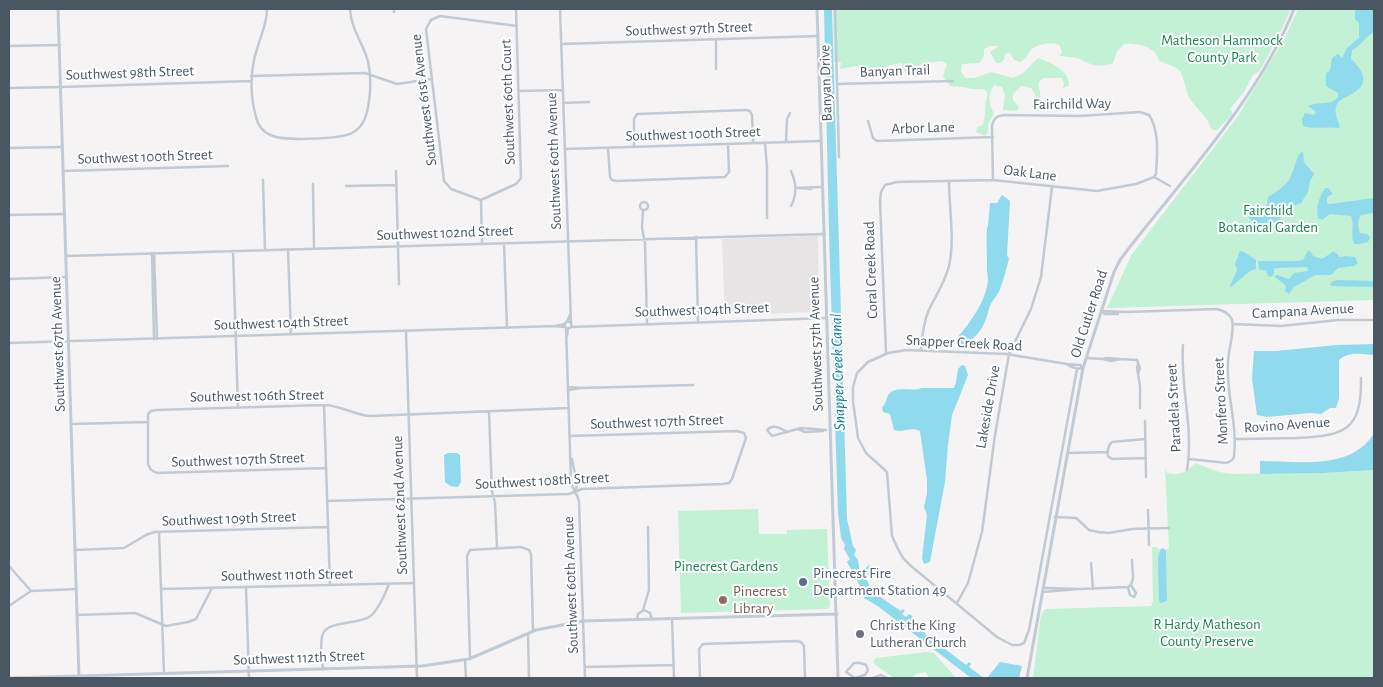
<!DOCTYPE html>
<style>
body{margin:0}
#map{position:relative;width:1383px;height:687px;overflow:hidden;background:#f5f3f3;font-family:"Alegreya Sans",sans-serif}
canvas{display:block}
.frame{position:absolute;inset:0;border:10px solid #4a5661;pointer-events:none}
</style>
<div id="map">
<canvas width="1383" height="687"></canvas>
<div class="frame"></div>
</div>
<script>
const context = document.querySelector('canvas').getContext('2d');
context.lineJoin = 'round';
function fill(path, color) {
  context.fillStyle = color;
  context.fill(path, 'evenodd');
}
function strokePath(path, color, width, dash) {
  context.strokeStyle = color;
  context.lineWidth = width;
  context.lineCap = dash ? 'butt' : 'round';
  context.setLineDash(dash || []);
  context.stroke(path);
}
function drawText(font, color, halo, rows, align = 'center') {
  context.font = font + ' "Alegreya Sans",sans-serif';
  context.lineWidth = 4;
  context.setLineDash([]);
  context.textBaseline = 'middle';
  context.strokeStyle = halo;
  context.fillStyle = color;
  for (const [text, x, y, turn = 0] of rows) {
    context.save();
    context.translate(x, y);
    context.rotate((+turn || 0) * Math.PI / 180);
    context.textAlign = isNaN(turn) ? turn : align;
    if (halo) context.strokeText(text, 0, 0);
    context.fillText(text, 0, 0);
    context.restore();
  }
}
fill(new Path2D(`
 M818 236 819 312 725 315 722 239Z`), '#e6e4e5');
fill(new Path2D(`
 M833 9H1291L1276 41 1259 72 1253 75 1244 92 1230 109 1232 111V115L1217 130H1213L1210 127 1208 121 1189 98 1181 72 1175 67 1159 61C1156 46 1137 43 1124 44L1117 51 1113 63C1095 69 1092 64 1077 58 1072 57 1066 57 1060 56L1062 51 1059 45C1051 42 1037 44 1031 50 1027 55 1026 59 1020 62L1014 60 1010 53 1005 54 1004 59 1001 63H996L990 52 999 46H990L984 49V56L979 63 962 64 961 71 965 78H974L991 72 1013 78 1023 73 1038 58C1051 63 1069 69 1069 86L1063 88 1064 83 1062 78H1043L1038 83 1043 108 1041 111H1038L1032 107 1035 94 1031 88 1021 86 1013 94V100L1019 107 1017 111 1003 110 1005 95 1002 87 994 85C987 96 989 103 994 114L988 124V133L985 136 976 132 977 127 983 125C986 114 984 103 988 94L984 89C972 90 962 86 950 86L943 76 947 64 942 61 921 64 917 77C907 76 904 73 901 63L887 66 885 78H873L864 73V67L856 66 840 69 841 62H834Z
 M1298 9H1374V300L1107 308 1132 254 1238 116 1284 39Z
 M1195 463 1219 472 1232 474 1323 473 1374 470V678H1033L1041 615 1045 609 1151 606 1153 601 1152 547H1156L1160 550 1158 557 1167 601 1166 550 1169 548 1165 469 1167 473C1179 476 1188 472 1195 463Z
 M758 509 759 534H787V530L827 529 830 606 827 609 681 613 678 511Z
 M927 652 934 653 956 678H929L926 672 916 674 911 678H894C887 672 879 669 873 662L876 658Z`), '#c3f1d5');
fill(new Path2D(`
 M824 9H832L847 519 853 546 856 550 854 555 858 560 860 573 869 565 872 569 866 576C867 590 890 604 901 611L903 609 905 611 902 614 906 617 909 614 913 616 911 620 923 629 926 635 930 638 936 636 941 644 940 648 945 649 966 665 969 662 971 664 969 667 984 678H971L879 607 864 598V593L847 562 850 559 844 549 845 545 841 538 838 513 829 234Z
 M1357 9H1374V32C1366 36 1361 46 1352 50L1351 59C1365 72 1370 85 1350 95 1345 98 1340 99 1337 104 1333 112 1338 120 1340 127L1338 128C1326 126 1313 130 1303 126L1302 120 1305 113 1314 115 1316 112 1308 106C1318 101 1332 106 1338 97V93L1326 86V73L1330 71 1332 58 1338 54 1342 58 1347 48 1359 38V23L1355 19V11Z
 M1303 152 1304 162 1314 174 1310 181 1308 192 1301 203 1293 206 1281 205 1280 207 1284 213C1281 221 1263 230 1255 224 1252 223 1251 220 1249 218 1248 203 1258 209 1267 205L1268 197C1293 182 1289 180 1299 154Z
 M1325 188H1328L1333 194 1327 197V203L1330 204 1374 198V213L1361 215C1357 220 1358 227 1360 233L1367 234 1370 237 1368 242 1360 244H1354C1350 234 1355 225 1351 216L1330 214 1322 220 1318 218C1316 206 1319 198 1325 188Z
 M1002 195 1010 201 1007 255 1009 259C1006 269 1004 279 1000 289 998 296 990 302 989 309 984 328 979 335 963 346L957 338C970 323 987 300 988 279 988 274 986 269 987 264 987 252 986 240 987 228L988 226 990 203H997Z
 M1308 250 1311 252 1313 256 1322 259 1334 251 1340 257 1346 256 1355 257 1358 263 1354 266 1338 268 1331 275H1315L1294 287 1289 294 1285 291 1286 286 1274 276 1277 275 1289 279 1294 273 1308 271 1307 267 1277 268 1274 269V274L1271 277 1268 276 1266 271 1259 269 1258 261H1297L1303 260Z
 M1240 251 1244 252 1256 260V269L1250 271 1231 287 1230 286 1237 270 1235 264Z
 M1336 280 1374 281V287L1331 286 1330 283Z
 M1374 344V355C1362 354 1349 351 1339 360V398L1336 408H1330L1321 414 1310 413 1267 417 1257 415 1252 379 1254 351H1276L1337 345Z
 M962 365 965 366 968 375 952 415 948 445 945 482 930 562 924 564 922 558 927 515 924 507 927 493V480L920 431C912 426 902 433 894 430L890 414 883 412 882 407C887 403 886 397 890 393 897 386 913 392 922 388H954L956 382 958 369Z
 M1374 433V470L1323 473 1260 474V461C1297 461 1352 471 1374 433Z
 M448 453H457L460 455 461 482 458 487 450 486 445 482 444 455Z
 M1162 548 1166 550 1167 601 1160 603 1159 600 1158 557 1160 550Z
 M1000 662 1022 666 1019 678H987Z`), '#90daee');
strokePath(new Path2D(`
 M267 9C267 24 261 35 257 49 250 71 250 95 256 117 258 126 264 133 273 136 284 141 341 139 352 133 360 129 365 120 367 112 371 95 372 71 366 55 360 39 351 27 350 9
 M394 9V12
 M560 9 571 322
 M835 9 839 157
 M716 39V69
 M562 44 818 36
 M9 46 60 45
 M251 76 365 73 397 84 431 79
 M837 84 953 81
 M61 87 251 81
 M519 91 562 90
 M563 103 589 102
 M868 121 873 138 877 141 993 137
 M786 142 787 119 790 113
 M765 143 767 167V218
 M634 147V119L637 114 746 110 750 111 752 115 753 143
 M9 148 63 147
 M608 148 610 177 612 180 617 181 725 177 729 172 728 144
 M565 149 821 141
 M64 171 228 166
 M396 171 399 284
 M791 171C796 182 797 195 791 206
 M1154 177 1170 186
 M263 180 265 250
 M993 180 992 127C993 119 996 116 1004 115L1080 116 1140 112 1149 115C1160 131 1157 155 1156 174L1154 177
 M313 184 314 248
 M346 186 396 185
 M795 188 822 187
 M801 188 811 189 813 188
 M481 200 451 189 444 181 426 29 431 20 440 16 517 26
 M481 200 516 184 521 178 516 9
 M481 200 482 244
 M640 206a4 4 0 1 1 8 0a4 4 0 1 1-8 0Z
 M643 210 642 228 645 243 647 323
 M9 215 65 214
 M696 237 698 321
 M504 243 507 328
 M288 249 291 334
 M233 251 238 408
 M152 253 154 339
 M154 253 157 339
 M66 256 825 234
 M9 279 67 277
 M1101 311 1105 314H1118
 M1102 311 1126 312 1217 309C1224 311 1229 313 1232 320 1235 330 1228 351 1228 363 1226 395 1238 425 1234 457L1232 460 1227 463 1189 459
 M567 322 570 315
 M1233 324 1281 326 1338 320H1374
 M566 328 571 481C572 490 578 493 579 502L585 678
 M567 336 568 328
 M1183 345C1180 387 1194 428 1187 470
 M921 350C922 337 923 324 928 312 935 296 944 285 949 266 955 239 949 208 949 181
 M886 353 880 201 881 192 885 185 897 182 993 180 1097 191 1136 184 1154 177
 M1086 358 1103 359
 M1106 358 1120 359 1111 361 1103 359Z
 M1120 359 1137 360 1140 368 1138 374 1137 368 1138 363
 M1067 364 1080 365 1083 368
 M1077 369 1029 630 1024 643 1019 645H1012L997 637 911 566 903 558 898 549 892 536 887 472 866 453 858 438 853 401V387L857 373 868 362 888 353 906 350 1006 354 1067 364C1071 368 1078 369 1083 368
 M1138 374 1140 386V408
 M569 387 581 388 693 385
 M569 390 580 388
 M324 405 330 585
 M489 412 492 492 495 502 497 548
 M1145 421 1146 477
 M71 424 147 422
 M798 429 805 432 823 431
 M788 432C781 429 773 423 767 430L772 436 801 428 826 430
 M1145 439 1112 442C1108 445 1107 452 1108 456L1112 459 1146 458
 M1235 439C1255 439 1276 438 1297 438 1345 436 1362 430 1361 378
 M1068 453 1108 452
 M572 459 577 484 576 490
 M326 468 157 473 151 470 148 464V414L151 411 156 410 324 405C340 405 354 415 370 416L569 408
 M327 501 569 494 582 489 723 484 729 483 732 479 746 438 744 433 737 431 570 436
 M1148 510 1149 545
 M1055 517 1076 518 1089 530 1098 532 1109 533 1132 529 1169 528
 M159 532 164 673
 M75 550 124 548 146 535 154 532 328 527
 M1091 563 1093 589
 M9 566 31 591
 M246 587 249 678
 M1128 587 1130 595 1134 597 1136 593 1131 585
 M1044 588 1080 589 1128 587C1136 582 1132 569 1132 560
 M161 589 414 583
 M1042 592 1078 589
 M957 603 968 583 982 532 995 435 1009 354 1031 309 1041 277 1052 187
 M9 606 31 591 76 589
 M643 610 649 590 648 527
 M77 615 135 613 166 626 188 622 196 619 212 588
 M672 618 674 678
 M637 619 638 614 644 610 650 613 652 619
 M528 634 529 678
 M470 658 467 556 470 550 521 547 529 550 531 554 533 631
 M465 660 466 678
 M854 663H860L866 665 868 670 865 675 855 678 846 672Z
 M585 667 673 665
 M323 669C322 659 319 643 323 634 327 621 359 624 369 617 377 613 386 592 389 584
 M700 678 699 649 703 644 797 641 801 642 804 646 805 678
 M873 678 881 675 887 678`), '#c1cad2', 2.5);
strokePath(new Path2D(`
 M9 88 61 87
 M564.5 325a3.5 3.5 0 1 1 7 0a3.5 3.5 0 1 1-7 0Z
 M555 326 565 324
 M571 327 827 318
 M406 331 417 678
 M9 343 555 326 565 327`), '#c1cad2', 2.5);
strokePath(new Path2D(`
 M58 9 79 678
 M817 9 838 678
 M9 678 422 666 469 659 536 630 583 621 837 614
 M1027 678 1083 368 1114 272 1120 260 1129 248C1187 174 1259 97 1294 9`), '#c1cbd6', 3);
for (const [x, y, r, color] of [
 [803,582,5,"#5c6f8a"],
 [723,600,5,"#8d6e63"],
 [860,634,5,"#6b7280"]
]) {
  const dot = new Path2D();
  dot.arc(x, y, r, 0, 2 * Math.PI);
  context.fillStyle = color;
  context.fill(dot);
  strokePath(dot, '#fff', 2);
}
drawText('15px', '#4a5661', '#fff', [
 ["Southwest 97th Street",689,29,-2],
 ["Banyan Trail",895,71,-2],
 ["Southwest 98th Street",130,73,-2],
 ["Banyan Drive",826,83,-92],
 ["Southwest 61st Avenue",424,100,-97],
 ["Southwest 60th Court",508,102,-92],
 ["Fairchild Way",1072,104,-1],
 ["Arbor Lane",923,128,-2],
 ["Southwest 100th Street",693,134,-2],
 ["Southwest 100th Street",145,157,-2],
 ["Southwest 60th Avenue",554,161,-92],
 ["Oak Lane",1030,173,7],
 ["Southwest 102nd Street",445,233,-2],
 ["Coral Creek Road",871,270,-92],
 ["Southwest 104th Street",702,310,-2],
 ["Campana Avenue",1303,311,-3],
 ["Old Cutler Road",1089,314,-72],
 ["Southwest 104th Street",281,323,-2],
 ["Snapper Creek Road",964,343,3],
 ["Southwest 67th Avenue",58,344,-92],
 ["Southwest 57th Avenue",816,344,-92],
 ["Southwest 106th Street",257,396,-1],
 ["Monfero Street",1221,401,-93],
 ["Lakeside Drive",988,407,-80],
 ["Paradela Street",1174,408,-93],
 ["Southwest 107th Street",657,422,-2],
 ["Rovino Avenue",1287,425,-4],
 ["Southwest 107th Street",238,460,-2],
 ["Southwest 108th Street",542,481,-3],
 ["Southwest 62nd Avenue",400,505,-92],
 ["Southwest 109th Street",229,519,-2],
 ["Southwest 110th Street",287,575,-1],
 ["Southwest 60th Avenue",571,585,-92],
 ["Southwest 112th Street",299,658,-2]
]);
drawText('15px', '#17864f', '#fff', [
 ["Matheson Hammock",1222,40],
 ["County Park",1222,57],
 ["Fairchild",1268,210],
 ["Botanical Garden",1268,227],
 ["Pinecrest Gardens",726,566],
 ["R Hardy Matheson",1207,624],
 ["County Preserve",1207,641]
]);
drawText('15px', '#4e5e75', '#fff', [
 ["Pinecrest Fire",813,573],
 ["Department Station 49",813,590]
], 'left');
drawText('15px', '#785e54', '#fff', [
 ["Pinecrest",733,591],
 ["Library",733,608]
], 'left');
drawText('15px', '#5b616d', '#fff', [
 ["Christ the King",870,625],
 ["Lutheran Church",870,642]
], 'left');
drawText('italic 16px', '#0c7c9b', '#fff', [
 ["Snapper Creek Canal",838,372,-92]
]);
</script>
